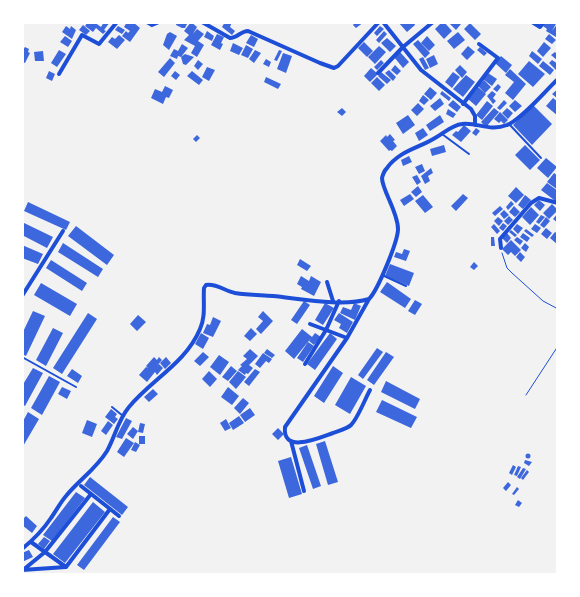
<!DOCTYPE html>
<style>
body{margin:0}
#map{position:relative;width:580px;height:597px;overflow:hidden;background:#f2f2f2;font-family:"Asap Condensed",sans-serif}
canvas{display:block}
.frame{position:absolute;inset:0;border:24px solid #fff;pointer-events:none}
</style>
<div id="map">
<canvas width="580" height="597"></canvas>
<div class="frame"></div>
</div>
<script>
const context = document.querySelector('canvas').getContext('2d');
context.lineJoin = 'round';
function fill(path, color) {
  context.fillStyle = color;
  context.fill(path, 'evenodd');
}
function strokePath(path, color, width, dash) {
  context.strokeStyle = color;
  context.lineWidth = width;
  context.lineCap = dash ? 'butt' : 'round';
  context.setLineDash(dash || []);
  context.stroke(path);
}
fill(new Path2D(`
 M88 22H94L101 27 104 22H110L104 30 106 31 103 34 96 28 93 32 85 26Z
 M127 22H133L140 28 130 42 122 36 126 31 128 33 130 31 124 27Z
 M177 22H186L187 24 185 28H182L176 25Z
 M191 22 197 27 193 34 197 29 204 34 198 41 204 45 197 57 191 53 195 46 184 40 189 35 184 31Z
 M225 22H232L230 27 235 31 232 35 222 27Z
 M355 22H364L356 28 353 25Z
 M398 22H414L415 25 407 32Z
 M442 22H444L452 31 444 39 435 29Z
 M448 22H460L461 24 456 30Z
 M545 22H557L552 31 558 23 556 37 546 31 547 29 543 26Z
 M470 23 481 34 475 40 464 29Z
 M83 25 90 31 86 35 79 30Z
 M66 26 70 29 71 26 76 30 72 39 62 32Z
 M118 26 125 30 122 34 115 30Z
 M380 26 384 29 377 36 374 33Z
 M207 31 214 36 212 41 204 37Z
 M384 31 387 34 379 43 376 40Z
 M170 32 177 36 169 50 163 45 167 34Z
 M458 32 465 40 454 49 447 41Z
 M217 34 224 37 221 43 223 44 220 50 211 45Z
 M549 34 556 40 552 44 545 39Z
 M119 35 125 40 117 49 108 42 112 37 115 39Z
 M251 35 258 39 254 47 246 43Z
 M65 36 72 41 68 47 60 42Z
 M427 36 435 45 429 51 421 43Z
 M387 38 396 46 390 52 381 43Z
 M418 40 430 53 425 58 413 44Z
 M364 42 373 51 367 57 358 48Z
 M544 42 551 48 543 57 537 51Z
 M233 43 243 48 239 55 230 51Z
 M182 44 188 48 181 57 185 54 194 57 186 65 183 64 181 57 178 56 177 59 170 56 174 49 178 51Z
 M246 45 253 49 248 58 241 55Z
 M379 46 386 52 375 64 368 57Z
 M468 46 475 52 467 60 461 54Z
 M25 47 29 49 28 52 30 53 25 63 22 62V51Z
 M480 47 487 53 484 56 477 50Z
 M59 50 66 54 57 67 51 63Z
 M255 50 261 53 254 63 249 59Z
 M279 50 282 51 277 61 274 60Z
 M43 51 44 61H35L34 52Z
 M532 51 542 59 538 64 529 56Z
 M400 52 409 62 403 68 394 57Z
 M555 52 558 55V61L551 55Z
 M283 53 292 56 286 73 277 69Z
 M434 55 438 64 430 68 426 59Z
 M501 56 512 65 506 73 495 63Z
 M423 57 429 68 425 70 419 59Z
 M170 58 175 63 164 77 158 72Z
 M266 59 271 62 269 67 263 64Z
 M198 60 203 64 198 70 194 66Z
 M381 60 384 63 377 70 374 67Z
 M552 60 558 64 556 70 549 63Z
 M529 61 545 74 533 87 518 74Z
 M543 61 554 70 550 75 539 66Z
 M395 65 401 71 397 75 391 70Z
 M460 65 467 72 462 78 455 70Z
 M207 67 215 70 209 81 202 77Z
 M371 68 378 74 370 82 364 76Z
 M510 69 526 84 513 100 505 93 514 82 505 75Z
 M389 70 396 77 393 81 385 73Z
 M49 71 55 74 52 81 46 78Z
 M175 71 180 75 176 80 171 76Z
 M192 71 203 80 199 85 187 76Z
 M381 72 391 80 387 84 378 76Z
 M453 72 460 77 452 88 445 82Z
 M488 73 497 79 492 86 483 79Z
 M466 75 475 82 463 97 453 89Z
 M266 77 281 84 278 89 264 82Z
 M377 77 385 85 379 91 371 83Z
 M484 80 491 87 485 93 478 86Z
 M498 84 501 87 497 92 493 89Z
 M165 86 173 90 169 98 166 97 163 104 151 98 155 89 162 92Z
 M430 87 437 93 431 100 424 94Z
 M478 87 486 94 476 106 468 99Z
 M558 89V99L552 94Z
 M442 91 451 98 449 101 440 94Z
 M492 91 496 94 493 98 496 101 493 104 487 96Z
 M423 95 429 100 424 105 419 101Z
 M440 98 444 104 435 111 430 106Z
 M553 98 558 102V116L546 106Z
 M453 100 461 107 457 112 448 105Z
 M504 100 507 103 500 110 497 108Z
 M515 100 522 106 515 112 509 106Z
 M487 101 493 106 482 120 476 115Z
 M418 103 424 109 417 116 411 110Z
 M533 105 552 124 532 145 513 125Z
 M342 108 346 112 342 116 337 112Z
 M494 108 499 112 486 127 481 122Z
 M507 108 513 113 508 119 502 113Z
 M448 109 456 114 453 118 446 114Z
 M500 112 508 120 504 124 501 121 499 123 494 119Z
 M408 115 415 125 403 134 396 123Z
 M440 115 444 122 430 131 426 125Z
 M464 125 471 131 461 142 452 135 456 131 458 132Z
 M423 128 428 135 419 141 415 133Z
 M476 128 480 131 476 136 472 133Z
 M390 134 395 140 393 141 397 146 392 151 390 150 389 151 380 141 386 135 387 137Z
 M197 135 200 138 196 142 193 139Z
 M444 145 446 152 432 156 430 149Z
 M525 145 540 160 530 170 515 155Z
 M409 156 412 162 403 166 401 160Z
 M546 158 557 167 548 178 537 168Z
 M422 164 425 171 419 174 415 167Z
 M431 168 433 173 428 176 430 181 425 184 421 176Z
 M554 173 558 176V190L547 182Z
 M417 175 421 182 417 185 412 177Z
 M547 183 558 191V203L541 190Z
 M418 186 422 192 416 197 411 192Z
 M516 187 524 195 516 203 508 196Z
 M410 194 414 199 404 206 400 200Z
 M463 194 468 198 456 211 451 206Z
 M423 195 433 207 425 213 415 201Z
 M525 195 531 200 523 209 518 205Z
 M539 200 545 205 540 211 534 205Z
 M511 201 514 204 508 210 506 207Z
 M28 202 70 222 66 230 24 211Z
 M552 204 558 210 549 219 543 213Z
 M500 206 503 209 495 216 492 213Z
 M514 206 520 212 515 217 509 212Z
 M531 207 539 215 530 225 522 217Z
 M504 210 509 215 504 219 500 214Z
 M558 213V223L553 219Z
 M541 215 545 217 539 224 536 222Z
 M509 216 513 220 508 225 504 221Z
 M498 217 503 221 499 226 494 221Z
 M546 217 550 221 544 228 540 225Z
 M22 222 53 237 47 248 22 235Z
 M503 223 507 226 503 231 499 228Z
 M494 224 500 231 497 234 491 227Z
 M517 224 523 228 518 234 513 229Z
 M535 224 541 228 537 233 531 229Z
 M76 226 114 255 107 265 68 236Z
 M546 228 552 233 547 239 541 234Z
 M526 229 534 235 532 237 524 231Z
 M511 230 517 235 515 237 509 232Z
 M555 232 558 234V245L550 238Z
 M507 233 511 238 507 243 502 238Z
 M523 233 530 238 527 242 520 237Z
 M491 237H494L495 246H491Z
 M517 237 523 241 520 245 514 240Z
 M511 240 521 250 515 256 511 252 508 255 502 249Z
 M63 243 103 269 98 277 58 252Z
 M525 243 529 247 526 252 521 248Z
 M22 245 43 254 38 264 22 258Z
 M404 249 410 251 406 261 394 257 396 252 402 254Z
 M520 252 525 257 521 262 516 257Z
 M300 259 311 266 307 271 297 265Z
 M51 260 87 283 82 291 46 268Z
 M474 262 478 266 474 270 470 267Z
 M390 264 414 273 409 286 385 276Z
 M301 276 309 281 311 276 321 282 314 296 301 289 302 287 297 284Z
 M387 282 411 299 405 308 380 292Z
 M41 283 77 304 70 316 34 295Z
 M415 300 422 304 415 315 408 311Z
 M304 301 310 305 297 324 291 320Z
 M325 303 334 308 323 325 315 320Z
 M354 303 361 306 355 320 340 313 343 307 351 310Z
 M33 311 45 316 26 356 22 354V334Z
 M263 311 273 321 261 334 256 329 263 321 258 317Z
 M88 313 97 319 62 374 53 368Z
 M339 313 353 322 347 333 339 328 341 324 334 320Z
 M138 315 146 322 137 331 130 324Z
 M213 317 221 321 213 337 203 333 207 324 210 325Z
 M53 328 63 333 46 366 36 360Z
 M251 328 257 334 250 341 244 336Z
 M302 329 312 337 294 359 285 351Z
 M201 333 209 338 203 349 195 344Z
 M315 333 321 337 314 345 309 341Z
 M330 333 337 339 315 370 307 364Z
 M308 342 314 346 303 362 297 358Z
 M377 348 383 352 363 379 358 375Z
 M250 349 258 356 249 365 253 368 248 374 246 373 245 375 238 370 242 366 240 365 247 359 243 356Z
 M267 349 275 355 272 358 264 353Z
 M203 352 209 357 200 366 194 361Z
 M386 352 394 357 374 385 367 380Z
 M263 353 272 359 269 363 266 361 260 368 255 364Z
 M219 355 229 362 220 375 210 367Z
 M154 357 157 360 159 357 162 360 157 366 159 364 163 368 157 375 155 372 147 382 139 375 146 367 148 368 146 366Z
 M166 357 171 363 165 369 160 363Z
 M231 366 237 371 228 381 222 377Z
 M333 366 343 373 324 403 314 396Z
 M33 368 43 373 25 406 22 404V386Z
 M72 369 82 376 78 383 67 376Z
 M255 369 260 372 249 386 244 382Z
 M209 371 217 379 210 387 202 379Z
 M238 371 246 377 236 389 229 382Z
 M49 376 60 382 42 415 31 408Z
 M351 377 366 386 350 414 335 405Z
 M386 381 420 399 415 409 381 392Z
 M62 387 71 391 67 399 58 394Z
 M228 387 239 396 232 405 221 397Z
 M153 389 158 394 149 402 144 397Z
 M243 398 249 403 240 414 234 408Z
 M382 400 417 417 411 428 376 412Z
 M250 408 255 415 245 422 240 415Z
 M111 409 117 414 115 417 118 419 114 424 105 417Z
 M28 412 39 419 22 448V423Z
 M239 416 244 423 233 430 229 423Z
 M126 418 132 421 122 439 116 437Z
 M226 419 231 428 225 431 220 423Z
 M87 420 97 424 92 437 82 433Z
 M108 421 113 425 106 435 101 431Z
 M140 423 145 424 143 433 138 432Z
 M133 427 138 431 133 439 127 434Z
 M278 428 284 434 278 440 272 434Z
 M139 436H145V444H139Z
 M126 438 134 443 124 457 117 452Z
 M325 441 338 482 328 485 316 444Z
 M135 442 140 445 136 452 131 450Z
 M307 445 321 486 313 489 299 448Z
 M525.5 456a2.5 2.5 0 1 1 5 0a2.5 2.5 0 1 1-5 0Z
 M291 457 302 494 289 498 278 461Z
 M525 460 532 462 529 466 524 463Z
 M513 465 516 467 512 475 509 473Z
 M518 466 521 467 517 476 514 475Z
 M523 468 526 469 520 479 517 477Z
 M527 470 529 472 523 480 521 478Z
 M90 477 128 507 122 515 84 485Z
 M508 482 511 485 506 491 503 488Z
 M517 487 519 489 514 495 512 494Z
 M76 492 85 498 52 541 43 535Z
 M518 500 522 503 519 507 515 505Z
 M93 502 105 512 65 563 53 554Z
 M26 516 37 526 32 533 22 525V520Z
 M113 517 120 522 84 570 77 565Z
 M44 537 50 541 44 549 38 544Z
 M29 550 33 557 22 562V553Z`), '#3d67dc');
strokePath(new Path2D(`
 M502 253 507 268 512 273 543 301 558 309
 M526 395 558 346`), '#1d4ed8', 1);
strokePath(new Path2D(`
 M509 124 541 158
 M442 134 469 154
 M382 275 406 286
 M22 357 76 387
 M112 407 123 416`), '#1d4ed8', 2);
strokePath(new Path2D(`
 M147 22 152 25 159 22
 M202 22 230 38C237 38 241 31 248 31L320 63 334 68 338 66 379 22
 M383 22 421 70 471 109 475 116V125
 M532 22 540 27 544 22
 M378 73 403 47 433 22
 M59 74 82 35 99 44 117 22
 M463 104 498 58 479 44
 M501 248 500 239 531 203 539 198 558 203
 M327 282 333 301
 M22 296 63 231
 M310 324 326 330 339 301
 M347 338 369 299
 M305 364 326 330 347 338 285 427C282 455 321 437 333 433 338 431 347 429 351 425 358 418 365 399 370 390
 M291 441 304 491
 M81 486 119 516
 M31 542 66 567
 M22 549C33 540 43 530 51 518 56 511 60 503 66 496 79 480 96 469 107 451 115 437 118 420 129 407 151 380 186 363 200 329 206 316 203 302 204 288L206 285C216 283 225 291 235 293 248 295 260 295 273 296 302 299 342 307 369 299 378 290 398 241 398 229 398 212 382 190 382 178 383 174 385 170 387 168 399 151 419 148 435 138 444 133 452 125 462 124 478 122 489 132 507 125 521 120 546 90 558 79
 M22 570 66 567 110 509
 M23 570 45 552 91 494`), '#1d4ed8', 4);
</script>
